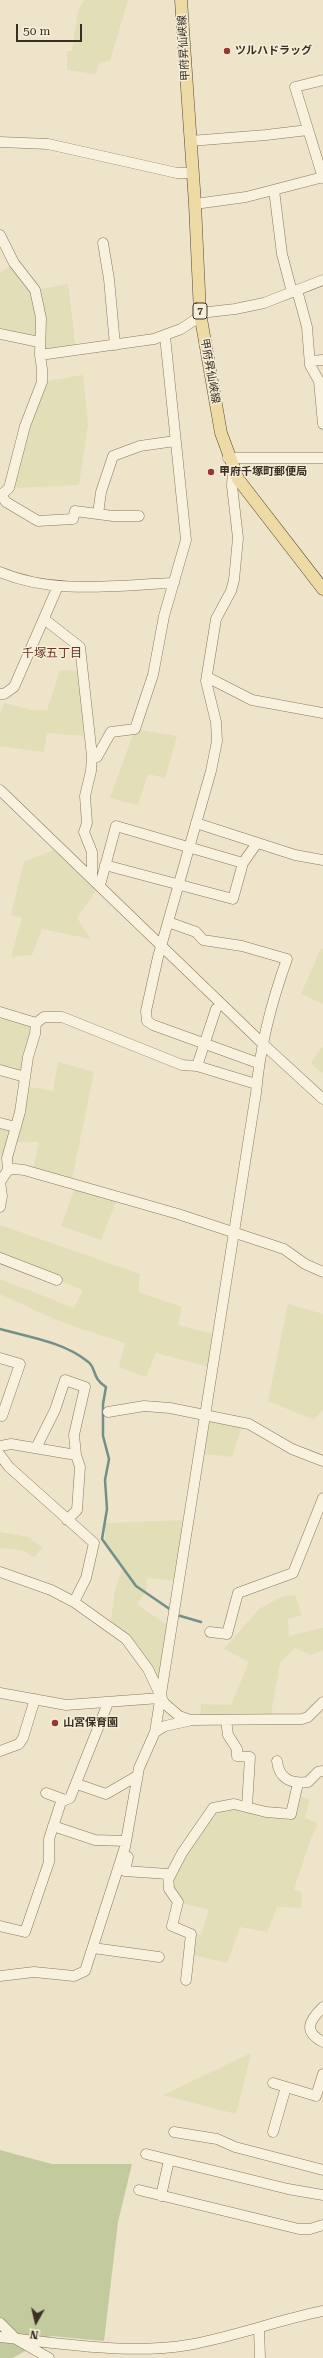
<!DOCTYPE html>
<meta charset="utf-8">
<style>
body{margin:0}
#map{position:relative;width:323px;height:2358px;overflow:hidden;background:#ede4ca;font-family:"Roboto Serif",serif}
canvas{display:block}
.north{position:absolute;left:16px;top:2302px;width:40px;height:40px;-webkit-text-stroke:3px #f5eed9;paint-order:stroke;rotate:188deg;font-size:11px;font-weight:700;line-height:16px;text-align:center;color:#3a2f22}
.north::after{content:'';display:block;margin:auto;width:14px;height:18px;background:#3a2f22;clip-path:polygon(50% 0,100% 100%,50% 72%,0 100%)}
.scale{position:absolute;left:16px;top:24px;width:66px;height:18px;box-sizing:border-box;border:2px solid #3a2f22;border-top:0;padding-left:5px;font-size:12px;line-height:14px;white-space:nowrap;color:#3a2f22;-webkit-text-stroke:3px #f5eed9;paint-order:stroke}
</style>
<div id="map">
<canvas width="323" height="2358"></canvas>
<div class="north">N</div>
<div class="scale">50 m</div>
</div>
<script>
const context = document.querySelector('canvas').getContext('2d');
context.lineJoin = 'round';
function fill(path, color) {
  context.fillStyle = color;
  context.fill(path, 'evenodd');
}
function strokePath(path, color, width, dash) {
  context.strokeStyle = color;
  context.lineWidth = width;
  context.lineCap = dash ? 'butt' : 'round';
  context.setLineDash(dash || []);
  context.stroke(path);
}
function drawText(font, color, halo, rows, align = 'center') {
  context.font = font + ' "Roboto Serif","Noto Sans JP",serif';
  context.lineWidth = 3;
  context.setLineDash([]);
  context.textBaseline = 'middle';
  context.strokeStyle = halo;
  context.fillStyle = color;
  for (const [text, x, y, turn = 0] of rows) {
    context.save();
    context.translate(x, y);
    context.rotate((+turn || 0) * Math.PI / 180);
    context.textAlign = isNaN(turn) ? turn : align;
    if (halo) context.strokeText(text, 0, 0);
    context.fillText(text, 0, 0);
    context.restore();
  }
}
fill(new Path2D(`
 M84 0H128L110 61 99 62 96 74 67 70V51H72L78 11Z
 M14 263 35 290 68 284 76 350 40 355 39 342 0 335V273Z
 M83 375 88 425 79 485 9 488 42 382Z
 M60 670 83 671 89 736 47 733 44 752 0 746V715L4 703 32 710H47Z
 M135 729 177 736 165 778 148 774 138 805 110 798Z
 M61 847 100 885 77 918 91 939 42 929 32 955 11 957 22 918 11 915 24 862Z
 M321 948 323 949V1004L301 994Z
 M0 1012 36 1023 25 1077 0 1070Z
 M323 1046V1074L311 1063Z
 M58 1062 94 1072 71 1184 32 1173 39 1142H12L7 1158 0 1155V1123L15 1127 24 1086 53 1091Z
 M76 1185 118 1197 101 1240 61 1226Z
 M0 1225 140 1274 138 1292 182 1307 178 1325 218 1335 213 1368 156 1353 146 1377 119 1367 125 1343 61 1322 0 1294V1279L74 1308 83 1290 0 1258Z
 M288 1304 323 1314V1409L314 1420 268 1401Z
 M205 1417 243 1423 232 1457 199 1453Z
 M188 1520 179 1581 147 1578 146 1592 137 1604 171 1628 161 1693 148 1669 110 1628 115 1590 123 1567 105 1543V1523Z
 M0 1532 28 1537 43 1548 34 1557 22 1550 0 1548Z
 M295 1595 302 1615 288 1619 289 1636 323 1628V1650L311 1655 295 1648 280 1663 270 1720H200L201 1704 231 1705 249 1662 224 1649 259 1609 281 1597Z
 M296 1796 310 1799 305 1818 318 1823 310 1841 294 1889 302 1893 301 1908 277 1907 267 1932 240 1927 227 1963 189 1954 191 1934 201 1935 209 1910 178 1902 169 1878 220 1805 291 1814Z
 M251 2053 236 2114 163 2095Z`), '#e2deb8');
fill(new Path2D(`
 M0 2150 52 2164H132L118 2222 104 2341 51 2336 13 2358H0Z`), '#c3cb9e');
strokePath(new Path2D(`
 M0 1329C29 1337 63 1342 87 1361 97 1367 91 1378 106 1387L103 1404V1436L109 1459 105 1480 107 1509 102 1539 136 1586 171 1610
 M177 1615 201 1622`), '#71908a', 2.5);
const minor = new Path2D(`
 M323 80 295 87 323 178
 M190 141 266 135 308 130
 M0 142 48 144 177 173H193
 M274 190 282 254 292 292
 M195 204 246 197 323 177
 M0 235 14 263 35 290 41 318 40 355 42 369V382L25 426 9 488 0 496
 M103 243 109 279 115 345
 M297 290 307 327 310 365 319 381 323 424
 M200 313 235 309 264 303 323 280
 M0 334 39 342
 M40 355 154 339 181 329 201 316
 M310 361 323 360
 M228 458H323
 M233 469 232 486 238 538 234 580 231 591 216 619 206 681 216 722 217 741 211 771 158 957 146 1011 147 1021 153 1025 258 1063
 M1 495 6 502 38 521 73 519 75 511 113 516H139
 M98 514 101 492 113 456 140 446 175 441
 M0 572C54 595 117 585 174 583
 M44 619 80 647 92 756 91 771 85 796 87 823 84 832 92 852V877
 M207 677 252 700 323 713
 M0 694H4L14 687 58 586
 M92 756 97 757 111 732 135 729 153 675 164 616 186 540 165 336
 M0 790 263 1044 323 1099
 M196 823 295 855 323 860
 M105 865 233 899 243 863 257 843
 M100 885 116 826 243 863
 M0 1012 36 1023 44 1017H62L182 1065 197 1066 256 1084
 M197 1066 216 1009
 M0 1070 25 1077
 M0 1123 16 1127
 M8 1170 7 1158 20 1112 28 1057 35 1034 36 1023
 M0 1207 2 1196 0 1182 8 1170 15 1169 24 1170 178 1214 284 1249 305 1264 323 1272
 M0 1258 57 1280
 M0 1358 20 1364 2 1416 0 1415
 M108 1412 144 1406 170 1408 249 1424 292 1449 323 1461
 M0 1446 11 1444 76 1455
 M36 1448 55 1410 65 1380 85 1387 74 1435 76 1455 80 1467 77 1510 67 1520
 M0 1455 9 1467 94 1543 86 1578 74 1602
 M0 1572 51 1590 74 1602 126 1639 148 1669 164 1703 179 1716 190 1720 302 1719 308 1717 323 1702
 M210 1632 227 1634 238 1593 293 1573 323 1498
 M0 1693 66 1705 160 1698
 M226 1720 228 1735 237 1749V1756L250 1757 247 1807
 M155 1732 165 1726 188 1721
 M0 1751 19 1744 23 1738 35 1699
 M277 1761C279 1779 291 1784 308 1782L318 1772 323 1771
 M77 1784 106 1794 137 1776
 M46 1793 65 1800 70 1798 108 1703
 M53 1826 95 1840 126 1841
 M128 1857 125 1871 168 1874 169 1889 178 1902 172 1926 191 1934 186 1980
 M169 1878 182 1853 213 1808 234 1804 266 1812 291 1814 298 1783
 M0 1926 25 1932 49 1862V1839L62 1799
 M93 1948 159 1957
 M0 1976 34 1972 74 1976 85 1971 125 1847 139 1768 155 1732 256 1093C260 1046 271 1003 287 959L242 946 203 940 196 932 168 922
 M323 2007C310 2020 302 2031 323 2042
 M273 2083 316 2096 323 2074
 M174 2132 217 2139 235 2147 323 2170
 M273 2132 286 2087
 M146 2154 288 2189 323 2195
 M139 2190 299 2229H310L323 2225
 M161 2196 169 2160
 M0 2323 16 2339 49 2358
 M259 2328 260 2358
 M0 2337C60 2343 128 2355 188 2345 234 2337 278 2320 323 2311`);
const major = new Path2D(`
 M181 0 195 204 200 313 221 433 238 479 323 589`);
strokePath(minor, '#89785f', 11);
strokePath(major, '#574633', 13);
strokePath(minor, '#f8f1dd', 10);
strokePath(major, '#eddaa5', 12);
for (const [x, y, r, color] of [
 [227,51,4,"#953732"],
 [211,472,4,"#953732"],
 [55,1723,4,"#953732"]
]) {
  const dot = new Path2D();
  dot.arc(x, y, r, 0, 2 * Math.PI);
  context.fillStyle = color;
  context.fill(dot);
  strokePath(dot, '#f5eed9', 1.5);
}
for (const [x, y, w] of [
 [200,311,14]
]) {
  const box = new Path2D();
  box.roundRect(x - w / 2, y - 8, w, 16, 3);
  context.fillStyle = '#f5eed9';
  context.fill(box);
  strokePath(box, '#3a2f22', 1);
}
drawText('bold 10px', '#3a2f22', null, [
 ["7",200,311]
]);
drawText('11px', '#3a2f22', '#f5eed9', [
 ["甲府昇仙峡線",184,48,-93],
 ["甲府昇仙峡線",210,371,80]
]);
drawText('bold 11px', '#3a2f22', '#f5eed9', [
 ["ツルハドラッグ",235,51],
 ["甲府千塚町郵便局",219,472],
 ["山宮保育園",63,1723]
], 'left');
drawText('12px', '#653523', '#f5eed9', [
 ["千塚五丁目",52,653]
]);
</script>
